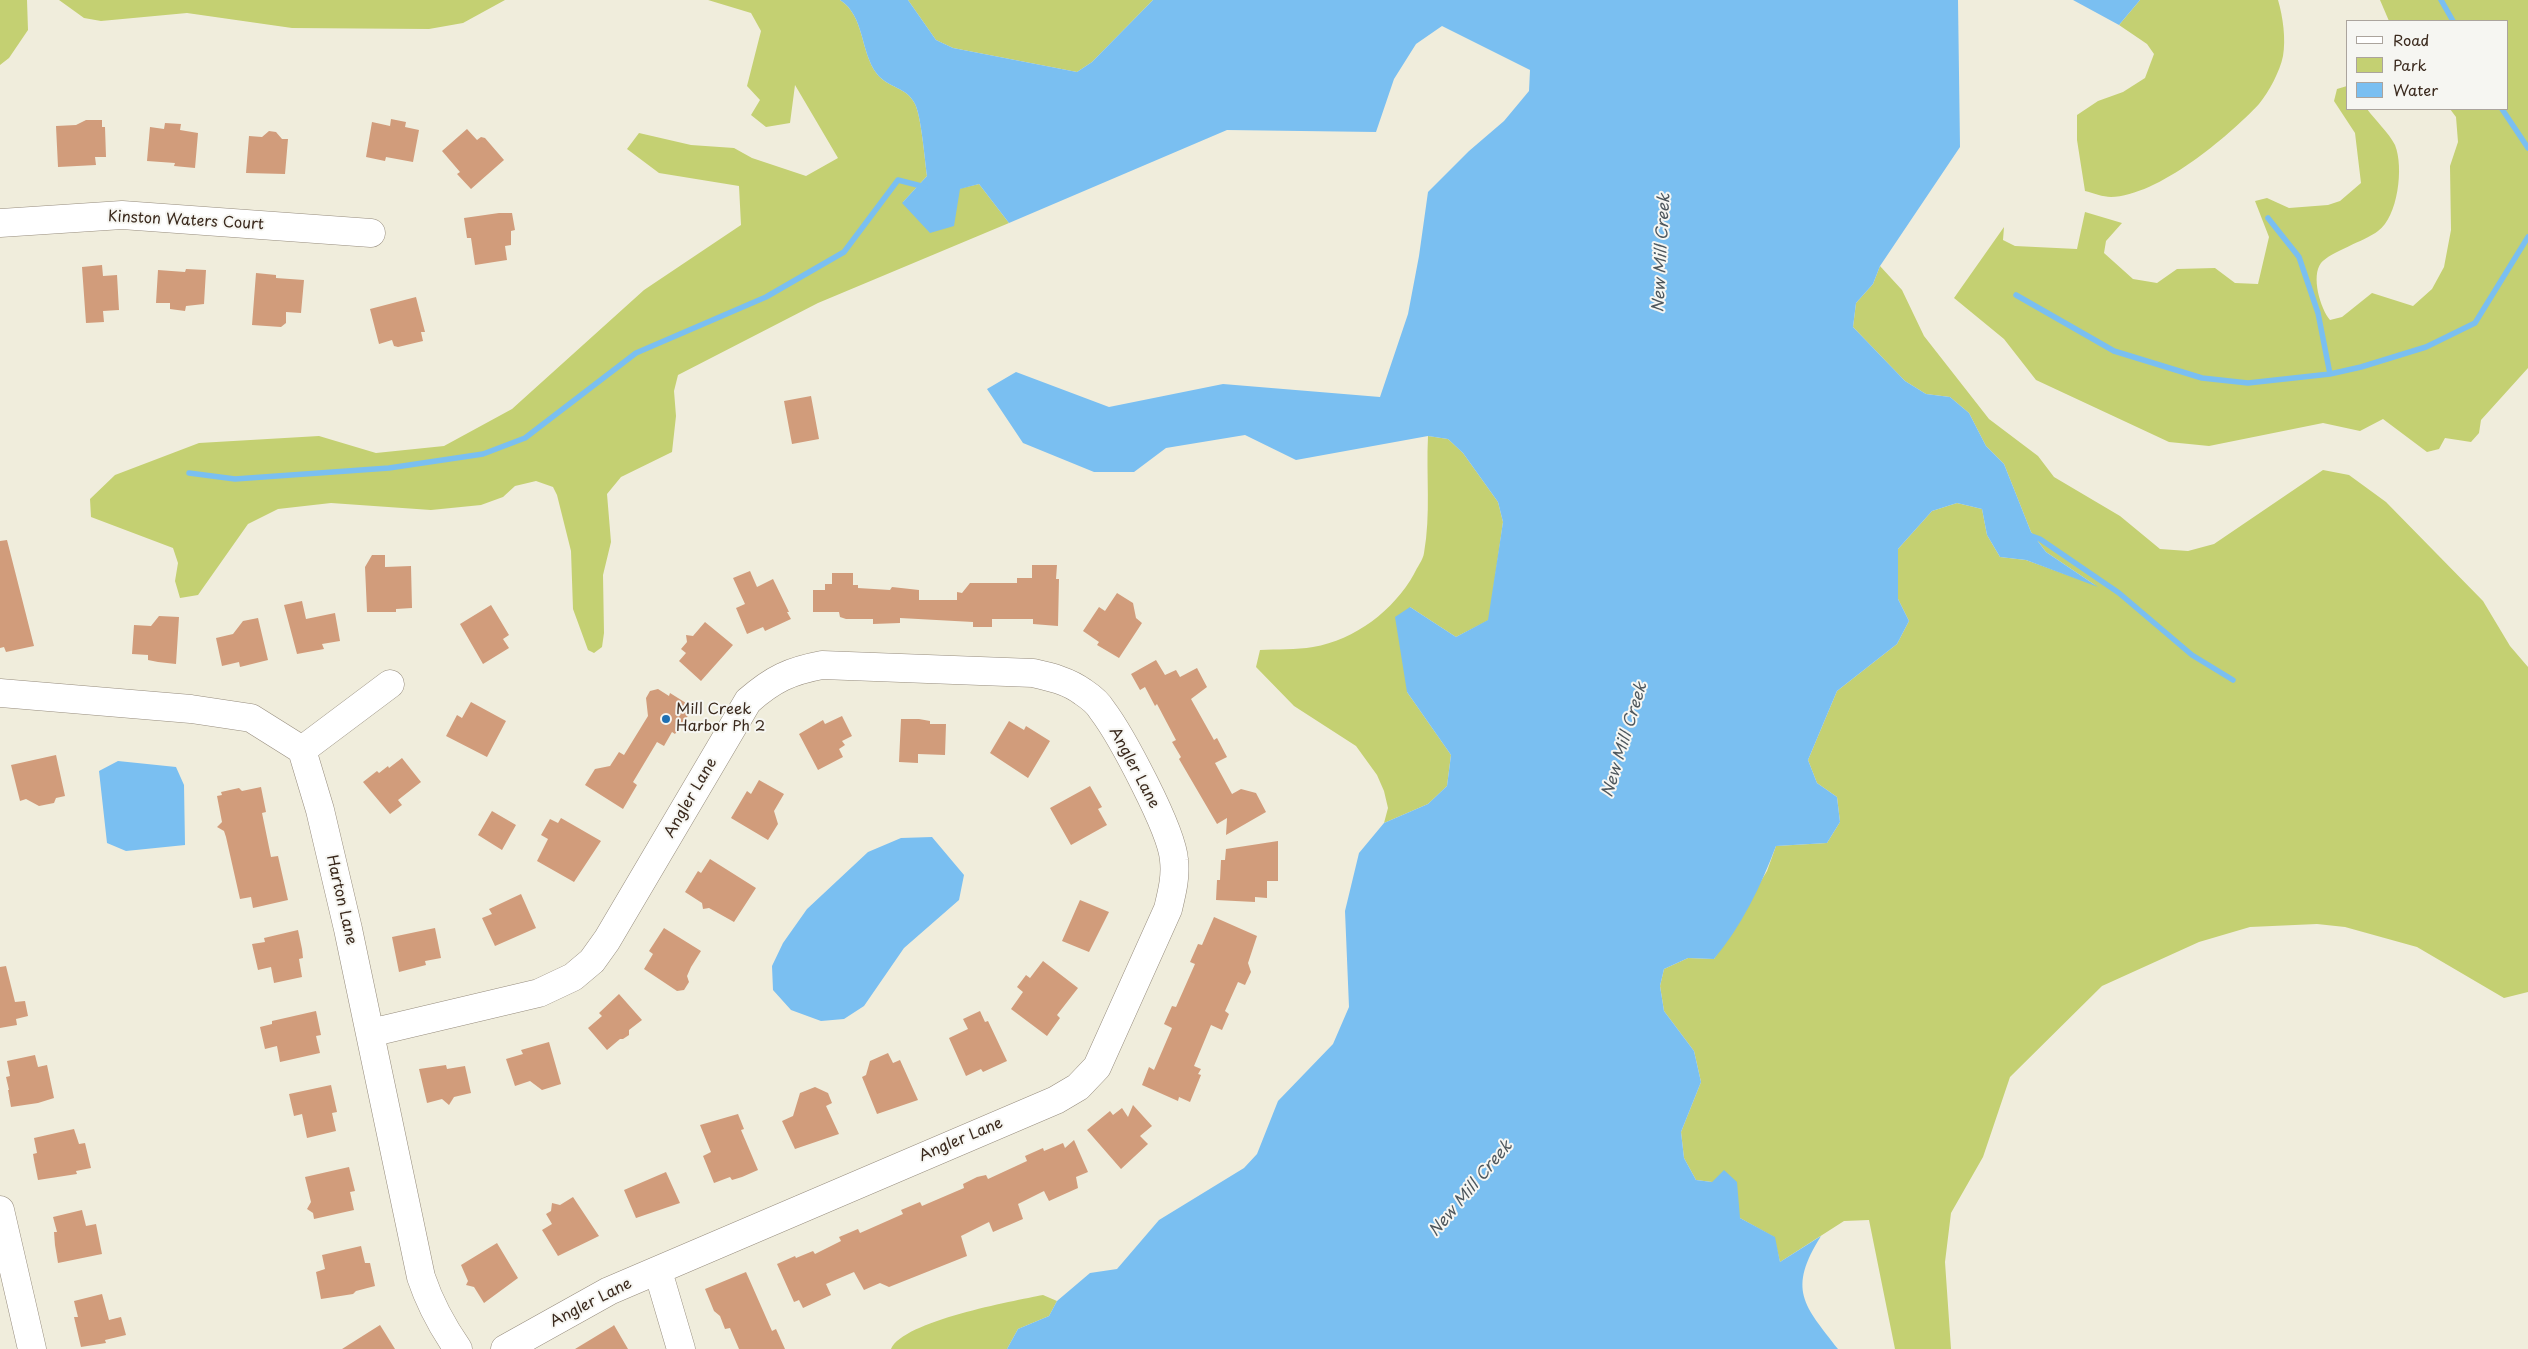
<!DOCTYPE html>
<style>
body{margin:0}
#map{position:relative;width:2528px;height:1349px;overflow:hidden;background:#f0eddc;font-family:"Playpen Sans",sans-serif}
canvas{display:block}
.legend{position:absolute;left:2346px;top:20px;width:162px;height:90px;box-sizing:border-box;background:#f6f6f2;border:1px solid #aba49d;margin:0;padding:6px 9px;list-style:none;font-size:15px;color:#3b2a1e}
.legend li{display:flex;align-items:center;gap:10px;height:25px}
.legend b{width:25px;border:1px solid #aba49d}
</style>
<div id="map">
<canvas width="2528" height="1349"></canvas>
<ul class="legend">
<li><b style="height:6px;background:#fff"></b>Road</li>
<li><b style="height:14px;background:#c4d072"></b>Park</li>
<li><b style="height:14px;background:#7abff1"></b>Water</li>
</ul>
</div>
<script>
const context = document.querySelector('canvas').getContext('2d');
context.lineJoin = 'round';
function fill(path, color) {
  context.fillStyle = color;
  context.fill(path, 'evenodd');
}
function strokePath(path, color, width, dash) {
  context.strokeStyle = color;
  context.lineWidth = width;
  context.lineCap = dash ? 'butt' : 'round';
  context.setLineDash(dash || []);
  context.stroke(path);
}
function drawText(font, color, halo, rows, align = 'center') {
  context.font = font + ' "Playpen Sans",sans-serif';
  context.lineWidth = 4;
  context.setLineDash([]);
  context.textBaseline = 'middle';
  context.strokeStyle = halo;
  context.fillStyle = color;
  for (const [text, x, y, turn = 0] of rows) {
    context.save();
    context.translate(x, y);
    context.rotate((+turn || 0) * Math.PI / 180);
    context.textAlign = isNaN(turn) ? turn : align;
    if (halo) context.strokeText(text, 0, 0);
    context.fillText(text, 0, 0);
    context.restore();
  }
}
fill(new Path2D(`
 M0 0H27L28 30 9 58 0 65Z
 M59 0H505L463 23 429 29 292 28 187 13 101 21 84 18Z
 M708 0H840C865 16 860 52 877 74 888 88 907 87 915 104 921 115 925 161 927 176L903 202 979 184 1009 223 818 303 678 375 674 391 676 416 672 452 621 477 607 494 611 542 603 575 604 633 602 647 594 653 588 650 573 609 571 551 557 495 553 487 536 481 515 486 503 497 481 505 431 510 331 503 278 509 248 524 198 595 180 598 175 581 178 563 173 548 91 517 90 499 115 475 199 443 319 436 376 453 444 446 512 409 644 290 741 225 739 186 659 173 627 149 639 133 691 145 734 148 752 158 806 176 838 158 795 85 790 123 766 127 751 115 760 100 747 86 761 31 751 13Z
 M908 0H1153L1092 62 1077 72 953 48 936 40Z
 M2140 0H2278C2283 17 2286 39 2283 56 2280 71 2269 92 2259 104 2228 137 2158 196 2111 197 2103 197 2093 193 2085 191L2077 140V115L2098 101 2123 92 2145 78 2154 54 2147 44 2119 25Z
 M2380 0H2528V368L2481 420 2479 433 2471 442 2445 438 2439 449 2427 452 2383 419 2360 431 2323 423 2209 446 2169 442 2036 380 2004 339 1954 298 2004 227 2003 240 2015 246 2077 249 2085 212 2122 223 2106 241 2104 253 2133 279 2157 283 2177 269 2215 268 2235 283 2258 284 2269 237 2255 201 2267 198 2289 208 2328 205 2340 201 2361 183 2355 133 2334 101 2337 89 2347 86V109H2367C2375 120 2389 133 2395 145 2404 167 2398 217 2378 231 2365 241 2330 252 2321 263 2311 276 2320 308 2330 320L2342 317 2372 293 2413 306 2432 289 2444 267 2451 230 2450 166 2458 142 2456 117 2450 109H2507V21H2389Z
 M1880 266 1902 290 1924 336 1989 419 2038 456 2054 477 2120 516 2160 549 2188 551 2214 544 2323 470 2349 475 2386 502 2483 601 2510 646 2528 667V992L2504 998 2417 947 2345 927 2317 924 2250 927 2199 942 2102 986 2010 1077 1983 1157 1951 1213 1945 1262 1951 1349H1895L1869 1220 1844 1221 1780 1262 1774 1237 1740 1218 1712 1182 1696 1180 1684 1158 1681 1132 1701 1082 1694 1051 1664 1011 1660 986 1664 969 1688 958 1714 959 1767 871 1776 846 1827 843 1840 822 1837 797 1817 783 1808 760 1837 691 1897 644 1909 621 1898 599V549L1932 511 1957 503 1982 509 1987 535 2000 557 2026 560 2095 585 2046 552 2031 532 2004 464 1986 446 1969 413 1950 397 1926 394 1905 381 1853 327 1856 303 1873 284Z
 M1428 436 1448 439 1463 453 1498 502 1503 522 1489 620 1456 637 1410 607 1407 692 1451 755 1447 786 1428 804 1384 823 1388 808 1384 791 1377 775 1356 746 1294 706 1256 667 1260 650C1277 649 1296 650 1313 647 1355 640 1394 610 1414 574 1417 567 1423 560 1424 553 1431 514 1426 475 1428 436Z
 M1043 1295 1057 1301 1049 1316 1018 1329 1007 1349H891C903 1321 1013 1301 1043 1295Z`), '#c4d072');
fill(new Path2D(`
 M840 0H908L936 40 953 48 1077 72 1092 62 1153 0H1958L1960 147 1880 266 1873 284 1856 303 1853 327 1905 381 1926 394 1950 397 1969 413 1986 446 2004 464 2031 532 2046 552 2098 587 2026 560 2000 557 1987 535 1982 509 1957 503 1932 511 1898 549V599L1909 621 1897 644 1837 691 1808 760 1817 783 1837 797 1840 822 1827 843 1776 846C1761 886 1741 927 1714 959L1688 958 1664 969 1660 986 1664 1011 1694 1051 1701 1082 1681 1132 1684 1158 1696 1180 1712 1182 1724 1170 1737 1182 1740 1218 1775 1237 1780 1262 1821 1236C1787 1290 1804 1305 1838 1349H1007L1018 1329 1049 1316 1057 1301 1090 1273 1117 1269 1159 1220 1244 1168 1257 1154 1278 1101 1333 1044 1349 1007 1345 911 1359 853 1384 823 1428 804 1447 786 1451 755 1407 692 1395 617 1410 607 1456 637 1488 620 1503 522 1498 502 1463 453 1448 439 1428 436 1296 460 1245 435 1166 448 1134 472H1094L1023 443 987 389 1016 372 1109 407 1223 384 1380 397 1408 314 1419 256 1428 192 1469 151 1504 121 1529 91 1530 70 1442 26 1416 44 1394 79 1376 132 1227 130 1009 223 979 184 960 189 954 226 930 233 902 203 927 176C925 161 921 115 915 104 907 87 888 88 877 74 860 52 865 16 840 0Z
 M2073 0H2140L2119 25Z
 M118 761 176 767 184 785 185 845 126 851 107 843 99 771Z
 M932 837 964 875 959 900 904 948 864 1006 844 1019 821 1021 791 1010 773 990 772 966 783 943 807 909 868 852 901 838Z`), '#7abff1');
strokePath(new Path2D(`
 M2441 0 2453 21
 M2502 109 2528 148
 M2268 218 2299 257 2318 313 2330 374
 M2016 295 2114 351 2202 378 2248 383 2330 374 2361 367 2426 347 2475 323 2528 237
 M189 473 235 479 389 468 483 454 525 438 636 353 766 297 844 252 898 180 925 187
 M2029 535 2040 539 2119 593 2192 655 2233 680`), '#7abff1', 5.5);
fill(new Path2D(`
 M391 119 406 122 405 127 419 130 413 162 386 157 385 161 366 157 372 122 390 126Z
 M86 120H102V127H105L106 157H95L96 165 58 167 56 126 76 125Z
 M165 123 181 124 180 130 198 133 195 168 174 166 175 163 147 161 150 127 164 129Z
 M467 129 477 140 481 137 485 138 504 160 471 189 457 174 460 172 442 151Z
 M269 131 276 132 282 139H288L285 174 246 173 249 136 262 137Z
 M499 213H512L515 230 511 231V245L505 246 507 260 475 265 471 238H467L464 218Z
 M102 265 103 276 117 275 119 310 103 311 104 322 86 323 82 267Z
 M186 269 206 270 204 304 186 306 185 311 170 309V303H156L158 270 185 272Z
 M256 273 276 275V278L304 280 301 313 286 312V323L281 327 252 325Z
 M416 297 425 332H421L423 341 398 347 394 346 392 340 379 344 370 309Z
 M811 396 819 439 792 444 784 401Z
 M7 540 34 646 6 652 4 647 0 648V541Z
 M372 555H385V567L411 566 412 608 396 609V612H367L365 567Z
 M1032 565H1057L1056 579H1059L1058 626 1033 624V619H992V627H973V622L900 618V623L873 624V619H846L840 617 839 612H813V590H825V584H832V573H853V585H858V588L890 590 892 587 919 590V600H957V592L962 593 970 583H1017V578H1032Z
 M750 571 757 587 773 579 789 612H787L791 619 765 631 763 627 747 634 736 608 745 604 733 578Z
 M1117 593 1133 603 1136 618 1142 623 1119 658 1097 645 1099 642 1083 631 1099 607 1105 611Z
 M302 601 306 619 335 613 340 641 322 644 324 649 297 654 284 605Z
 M491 605 509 635 503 639 509 648 483 664 460 624Z
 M159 616 179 617 176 664 158 662 148 660V655L132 654 134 625 151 626Z
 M258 618 268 660 240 667 239 662 222 666 216 638 233 634 243 621Z
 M705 622 733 645 701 681 679 661 686 653 681 649 687 642 686 635 693 636Z
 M1156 660 1165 675 1176 670 1180 677 1197 668 1207 687 1191 699 1214 740 1217 738 1227 757 1215 763 1232 794 1241 789 1256 793 1266 812 1226 835 1227 818 1217 824 1179 759 1181 757 1172 742 1176 740 1157 704 1155 706 1145 687 1140 690 1131 674Z
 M658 689 669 696 670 693 686 703 684 705 692 710 675 734 672 732 664 746 657 742 633 782 637 785 623 809 585 785 595 769 610 766 619 752 624 755 648 716 646 698 650 691Z
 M471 702 506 721 487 757 446 736 457 715 462 718Z
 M842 716 852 736 842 741 845 745 839 749 843 757 818 770 799 734 823 720 825 724Z
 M901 719H919L930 721V724H946L945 755 918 754V763L899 762Z
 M1009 721 1024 730 1026 726 1050 741 1028 778 990 753Z
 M56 755 65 796 56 798 54 803 39 806 26 799 20 801 11 765Z
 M402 758 421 782 398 800 402 805 390 814 363 782 377 771 379 773 388 766 389 768Z
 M759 780 784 794 774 811 778 824 768 840 731 818 747 791 751 794Z
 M1090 786 1102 807 1098 809 1107 825 1071 845 1050 808Z
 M261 787 266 812 262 813 271 857 278 856 288 900 253 908 251 897 240 899 226 837 224 831 217 827 222 822 217 796 222 795 221 792 239 788 242 791Z
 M492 811 516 825 502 850 478 835Z
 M561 818 601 841 574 882 537 861 548 839 541 835 550 819 558 823Z
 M1278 841V881H1267V898L1255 897V902L1216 900 1217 880H1220L1221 860H1225L1226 849Z
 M710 859 756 888 734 922 709 908 703 909 702 903 685 892 698 871 701 873Z
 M521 894 536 928 495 946 482 918 492 914 489 909Z
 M1080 900 1109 912 1089 952 1062 941Z
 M1214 917 1257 936 1248 963 1251 972 1245 985 1238 982 1225 1011 1229 1014 1222 1030 1211 1025 1194 1066 1201 1069 1198 1074 1201 1075 1190 1102 1179 1097 1178 1101 1142 1085 1149 1067 1154 1070 1172 1028 1164 1024 1172 1006 1176 1007 1195 964 1190 962 1198 944 1202 945Z
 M435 928 441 958 425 961 426 965 399 972 392 937Z
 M664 928 701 951 691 967 687 976 689 982 684 990 677 991 644 969 653 954 649 951Z
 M298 930 302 949 303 958 299 959 302 977 274 983 271 967 258 970 252 944 265 942 264 938Z
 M1043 961 1078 988 1057 1015 1060 1018 1047 1036 1011 1009 1023 992 1017 987 1026 975 1030 978Z
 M6 966 15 1002 25 1001 28 1016 16 1019 17 1025 0 1028V967Z
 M619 994 642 1020 629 1030V1035L623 1039H620L607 1050 588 1028 602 1016 599 1013Z
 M316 1011 321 1035 316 1036 320 1053 280 1062 277 1046 265 1049 260 1027 272 1024V1021Z
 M980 1011 985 1022 988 1021 1007 1061 983 1072 981 1069 966 1076 949 1038 968 1029 963 1019Z
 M549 1042 561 1084 542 1090 530 1081 515 1086 506 1059 523 1054 521 1050Z
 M888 1053 893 1063 900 1060 918 1100 877 1114 862 1077 866 1075 870 1061Z
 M35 1055 38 1067 47 1065 54 1098 38 1103 11 1107 8 1090H9L6 1077 10 1076 7 1061Z
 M446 1065 447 1069 465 1066 471 1093 454 1097 449 1105 442 1099 427 1103 419 1069Z
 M331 1085 337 1112 332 1113 336 1131 307 1138 302 1114 294 1116 289 1094Z
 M815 1087 828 1093 832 1103 826 1106 839 1134 795 1149 782 1121 793 1116 800 1093Z
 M1133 1105 1152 1126 1140 1136 1148 1144 1121 1169 1087 1130 1110 1111 1113 1115 1122 1108 1128 1117Z
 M738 1114 744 1129 741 1130 758 1170 742 1177 732 1180 730 1177 714 1183 703 1156 711 1152 700 1125Z
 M74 1129 79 1144 85 1143 91 1168 76 1171 77 1174 38 1180 34 1160 33 1154 37 1153 34 1138Z
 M1074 1140 1088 1172 1076 1177 1078 1188 1049 1201 1044 1191 1018 1204 1023 1219 993 1232 989 1222 961 1236 967 1256 889 1287 880 1283 864 1290 854 1272 826 1284 831 1295 803 1308 799 1300 794 1302 777 1264 795 1256 796 1258 813 1251 815 1254 841 1241 839 1237 858 1229 860 1233 903 1214 901 1210 920 1202 922 1206 964 1188 963 1184 977 1177 986 1175 988 1179 1027 1161 1025 1156 1043 1148 1044 1151 1063 1143 1065 1148Z
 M349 1167 355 1191 350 1192 354 1210 314 1219 313 1213 307 1209 311 1202 305 1177Z
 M666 1172 680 1203 636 1218 624 1190Z
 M573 1197 599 1236 558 1256 542 1230 552 1224 546 1214 551 1211 552 1203 560 1205Z
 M82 1210 86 1226 96 1224 102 1254 58 1263 55 1245 54 1232H57L53 1217Z
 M497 1243 518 1278 484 1303 474 1287 466 1285 468 1281 461 1265Z
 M361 1246 365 1263H370L375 1286 356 1291 353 1294 321 1299 316 1272 325 1269 322 1255Z
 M746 1272 772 1331 776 1329 785 1349H739L730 1328 725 1329 720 1316 714 1311 705 1289Z
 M102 1294 109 1320 121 1317 126 1335 105 1340 106 1343 81 1347 74 1317H78L74 1301Z
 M380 1325 395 1349H342Z
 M614 1325 628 1349H575L613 1326Z`), '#d19c7b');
const minor = new Path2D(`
 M0 223 122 215 371 233
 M0 693 191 709 251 718 302 750 320 810 348 929 421 1277C430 1304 442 1326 458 1349
 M302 750 390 684
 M370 1033 539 993 573 977 592 961 607 940 748 701C773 679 790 671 822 665L1033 673C1051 677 1068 681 1083 692 1089 696 1098 703 1102 710 1121 735 1172 830 1174 860 1176 877 1172 892 1168 909L1097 1067 1078 1087 1056 1100 609 1291 505 1349
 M0 1210 32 1349
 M658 1271 681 1349`);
strokePath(minor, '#968c7d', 29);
strokePath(minor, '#fff', 28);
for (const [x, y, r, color] of [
 [666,719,5,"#1f6fb2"]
]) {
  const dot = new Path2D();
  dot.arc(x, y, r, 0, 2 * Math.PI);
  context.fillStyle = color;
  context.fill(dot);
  strokePath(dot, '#f6f6f2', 2);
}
drawText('15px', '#3b2a1e', '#f6f6f2', [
 ["Kinston Waters Court",186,221,3],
 ["Angler Lane",1134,768,62],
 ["Angler Lane",691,798,-60],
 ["Harton Lane",341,900,77],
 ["Angler Lane",961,1140,-23],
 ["Angler Lane",591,1303,-27]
]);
drawText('15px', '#3b2a1e', '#f6f6f2', [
 ["Mill Creek",676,710],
 ["Harbor Ph 2",676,727]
], 'left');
drawText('italic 16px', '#4e575d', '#f6f6f2', [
 ["New Mill Creek",1662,253,-87],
 ["New Mill Creek",1625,740,-73],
 ["New Mill Creek",1471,1189,-50]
]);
</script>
